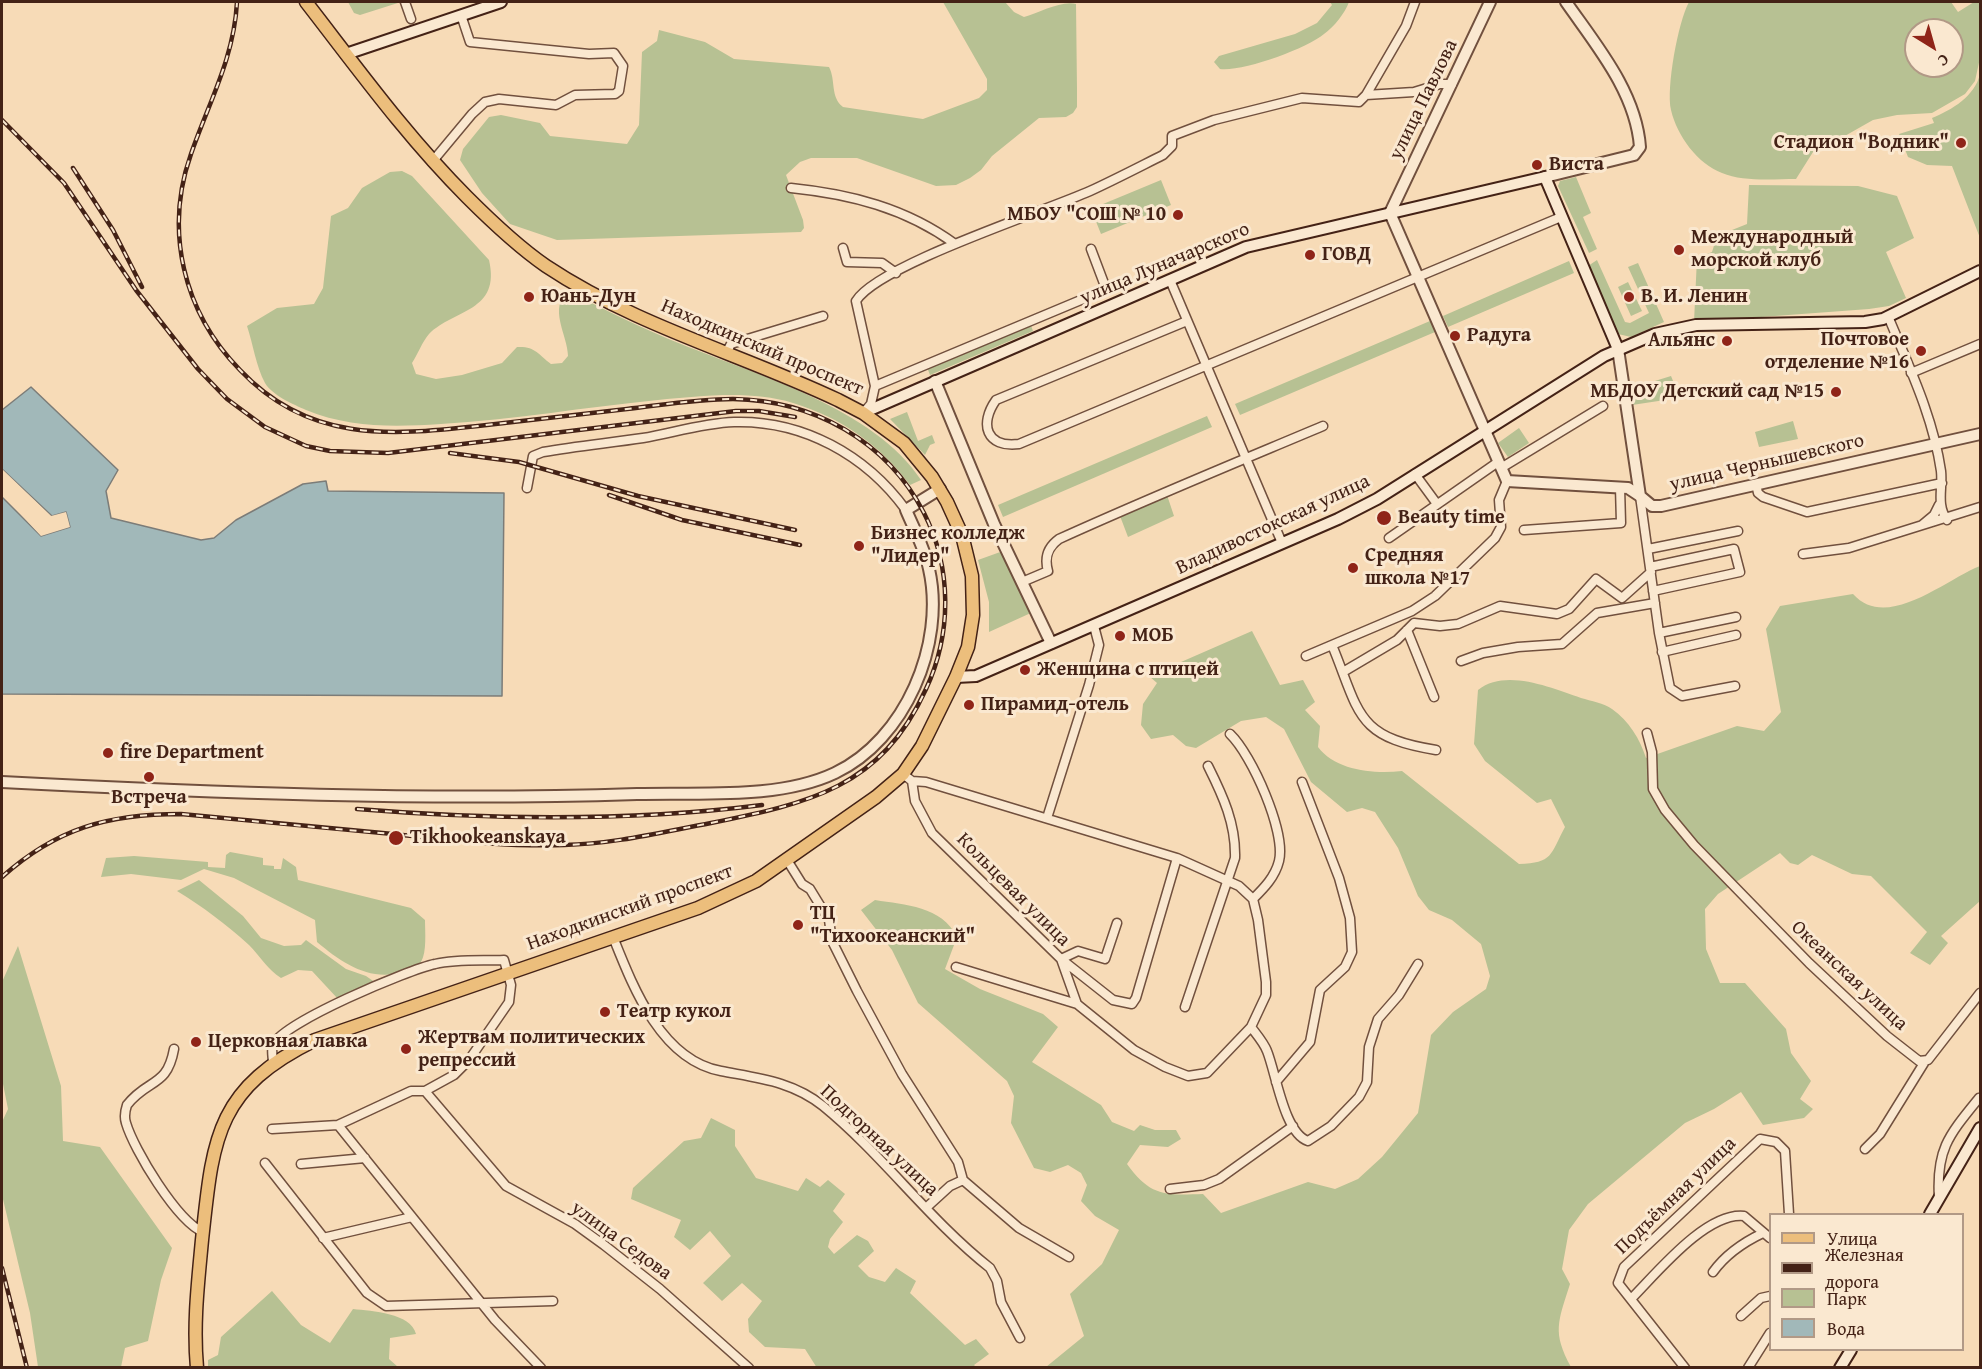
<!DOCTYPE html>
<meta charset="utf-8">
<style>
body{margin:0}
#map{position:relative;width:1982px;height:1369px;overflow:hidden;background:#f7dbb7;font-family:"Gentium Book Plus",serif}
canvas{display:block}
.frame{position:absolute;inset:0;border:3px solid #442216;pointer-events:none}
.legend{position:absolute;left:1769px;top:1213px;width:195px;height:138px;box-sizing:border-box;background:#fae8d0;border:2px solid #b19986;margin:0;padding:8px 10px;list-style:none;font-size:18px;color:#442216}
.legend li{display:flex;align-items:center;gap:12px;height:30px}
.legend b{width:30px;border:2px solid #b19986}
.north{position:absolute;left:1904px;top:18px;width:60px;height:60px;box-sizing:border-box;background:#fae8d0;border:2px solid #b19986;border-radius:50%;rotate:143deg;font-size:16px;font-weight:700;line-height:24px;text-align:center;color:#442216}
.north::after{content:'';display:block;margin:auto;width:21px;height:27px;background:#8f2418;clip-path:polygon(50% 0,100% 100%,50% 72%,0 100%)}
</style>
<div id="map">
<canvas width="1982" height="1369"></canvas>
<div class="frame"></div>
<ul class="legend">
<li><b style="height:8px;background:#ecbe7c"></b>Улица</li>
<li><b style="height:8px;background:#442216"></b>Железная дорога</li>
<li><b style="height:16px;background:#b7c193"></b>Парк</li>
<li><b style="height:16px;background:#a1b8b9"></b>Вода</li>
</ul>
<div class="north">С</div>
</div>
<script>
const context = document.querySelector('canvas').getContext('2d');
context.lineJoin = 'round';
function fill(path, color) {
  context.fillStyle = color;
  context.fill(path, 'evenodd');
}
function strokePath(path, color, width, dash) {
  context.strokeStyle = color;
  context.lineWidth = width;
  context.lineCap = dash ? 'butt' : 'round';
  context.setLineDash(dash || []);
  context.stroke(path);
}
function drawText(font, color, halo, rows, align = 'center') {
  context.font = font + ' "Gentium Book Plus",serif';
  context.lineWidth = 6;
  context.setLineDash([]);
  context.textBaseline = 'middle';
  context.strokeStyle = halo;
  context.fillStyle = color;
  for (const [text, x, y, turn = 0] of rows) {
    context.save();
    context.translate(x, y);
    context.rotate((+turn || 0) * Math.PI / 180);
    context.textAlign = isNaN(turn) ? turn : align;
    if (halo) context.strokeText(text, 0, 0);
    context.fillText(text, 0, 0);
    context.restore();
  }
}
fill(new Path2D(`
 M348 2H401L360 15 354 13Z
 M943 2H1005L1014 12 1024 17C1038 13 1062 0 1076 4L1077 89V107L1073 113 1066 117 1039 118 992 156 981 170 970 178 956 185 936 186 857 158H811L800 162 786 175 803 220 804 228 801 232 557 240 510 224 482 193 460 160 463 149 489 117 501 115 540 123 550 136 627 144 639 125 642 52 657 41 659 30 705 42 734 59 829 67C836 80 830 97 843 107L923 119 979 98 987 90V79Z
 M1330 2H1349C1345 13 1334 27 1324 34 1306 49 1242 72 1220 69L1214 62 1219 56 1295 34 1317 23 1332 5Z
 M1689 2H1951L1958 12 1974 2H1980V58L1975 81 1965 94 1932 113 1897 115 1873 120 1843 137 1827 141 1813 152 1796 179C1773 179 1743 182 1722 173 1698 164 1677 136 1671 110 1666 88 1678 22 1689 2ZM1916 30H1952V66H1916Z
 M1980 74V238L1952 166 1927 165 1908 157 1899 134 1934 123 1932 118C1952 110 1975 96 1980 74Z
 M402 171 412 176 489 260C501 312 454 309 429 334 422 342 418 354 412 363L416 374 436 379 462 375 502 363 517 347C535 346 538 354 551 364L562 363 568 356C568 336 547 306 569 292 606 310 643 329 681 344 757 375 875 409 921 480L910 485C880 445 842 418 793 403 750 390 702 396 658 400 585 407 513 420 441 424 394 427 350 428 306 410 293 404 273 396 265 383 256 366 253 344 247 326L277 308 314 304 323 288 331 216 348 208 362 188 390 172Z
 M1576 177 1591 213 1583 217 1597 249 1589 253 1558 186 1560 181Z
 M1161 180 1171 205 1101 234 1091 209Z
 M1749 185 1858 186 1897 196 1914 238 1886 252 1906 298 1889 306 1869 309 1694 322 1697 258 1712 252 1717 236 1747 224Z
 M1597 260 1625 322 1630 323 1649 313 1628 267 1638 263 1664 322 1631 337 1618 334 1588 266Z
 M1569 261 1574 273 1448 327 1443 316Z
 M1628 282 1642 311 1631 316 1618 287Z
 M1430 321 1435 332 1240 415 1235 404Z
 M1030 323 1033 331 930 375 927 367Z
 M1671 376 1678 393 1665 400 1632 405 1629 389Z
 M907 412 918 441 932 435 935 443 930 445 925 455 890 419Z
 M1207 416 1212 427 1003 517 998 505Z
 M1793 421 1798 439 1759 447 1755 432Z
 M1519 428 1529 443 1508 457 1498 443Z
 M1167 495 1174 516 1128 537 1120 516Z
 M1003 551 1033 612 989 632V602L978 560Z
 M1980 566V901L1941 936 1948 943 1930 965 1910 953 1927 932 1871 876 1852 874 1812 855 1798 865 1790 863 1780 853 1718 894 1705 909 1706 949 1720 983H1745L1786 1029 1791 1053 1811 1081 1800 1099 1813 1109 1804 1118 1763 1125 1741 1092 1714 1109 1685 1123 1588 1204 1569 1230 1562 1269 1570 1284C1558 1322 1552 1332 1571 1367H1046L1084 1336 1070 1294 1102 1264 1119 1230 1095 1216 1081 1201 1087 1185 1081 1173 1068 1165 1050 1172 1034 1168 1011 1123 1014 1096 1007 1081 918 1003 892 950 861 910 875 900C905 905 942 906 957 937L945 969 980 989 1043 1014 1058 1027 1032 1062 1101 1105 1112 1122 1134 1131 1140 1125 1155 1130H1176L1181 1139 1168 1147 1140 1145 1127 1164C1151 1197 1165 1195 1203 1194L1221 1213 1308 1182 1335 1189 1358 1179 1382 1157 1418 1113 1431 1035 1453 1012 1486 989 1490 976 1481 944 1452 920 1429 910 1418 896 1398 848 1375 812 1362 808 1347 812 1311 782 1284 729 1266 717 1241 721 1196 748 1186 746 1173 735 1151 739 1141 725 1143 704 1157 683 1149 676 1252 631 1280 685 1303 680 1315 702 1305 710 1320 726 1318 747C1336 771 1374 774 1402 771L1519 864C1553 863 1550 855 1565 827L1551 799 1537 803 1485 761 1474 744 1478 690C1506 668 1551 688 1581 698 1591 701 1604 703 1612 709 1629 721 1640 739 1646 758L1737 726 1764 731 1781 712 1766 629 1780 606 1853 594C1887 632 1946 579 1980 566Z
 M230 852 263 858V865L274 866V869H281L283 858 296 867 298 880 411 908 425 920C425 932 427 952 421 962 418 968 411 969 405 971 372 983 343 964 317 942L315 920 234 878 204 869 181 880 131 874 101 877 106 858 134 856 208 862V867L225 868 226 855Z
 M199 880 243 916 261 938 284 946 301 945 306 940 346 969 366 976 376 983 338 999 312 971 298 970 281 978C268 970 260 956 249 945 226 924 203 907 177 891Z
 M18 946 61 1086 63 1141 100 1147 172 1248 161 1280 148 1341 125 1348 121 1367H38L30 1313 2 1195V1122L8 1109 2 1079V982Z
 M711 1118 735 1130V1146L756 1178 798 1191 806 1178 820 1187 828 1180 845 1194 833 1211 843 1222 830 1239 828 1247 834 1254 857 1235 868 1241 874 1251 858 1266 869 1277 885 1282 896 1268 916 1281 910 1293 965 1345 976 1339 989 1354 974 1365 976 1367 817 1368 805 1349 765 1347 749 1332 748 1319 762 1301 742 1283 722 1301 703 1283 731 1256 710 1231 690 1250 674 1237 681 1220 631 1199 633 1188 684 1141 701 1138Z
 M272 1291 301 1325 330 1343 353 1309C372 1311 411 1313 416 1334L390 1338 389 1359 398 1367H208V1360L218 1355 221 1337Z`), '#b7c193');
const water = new Path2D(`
 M31 387 118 470 106 491 111 518 201 540 214 538 236 520 303 484 326 481 328 491 504 493 502 696 2 694V497L41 536 70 527 66 512 52 516 2 469V410Z`);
fill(water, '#a1b8b9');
strokePath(water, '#7c7c78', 1.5);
fill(new Path2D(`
 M2 469 51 516 66 512 70 527 41 536 2 494 42 533 66 525 64 516 50 518 2 473Z`), '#f7dbb7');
const minor = new Path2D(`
 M405 2 411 19
 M1366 95 1406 26 1415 2
 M432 162 472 114 485 102 499 99 556 105 575 95 615 94 619 91 623 66 614 53 589 54 470 42 461 15
 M791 188C850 194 906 208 955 244
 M843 248 847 262 882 263 896 273
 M1170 280 1282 543
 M1888 316C1909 367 1933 416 1941 471 1943 489 1936 504 1947 520
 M1187 321 996 400C979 424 986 448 1019 444L1561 217
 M726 353 731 344 823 316
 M1911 373 1980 344
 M875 386 1100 292 1105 286 1091 249
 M864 412 871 404 875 386 856 301C878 265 1043 212 1090 191 1114 180 1139 167 1163 155L1172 146V136L1214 120 1302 98 1359 102 1366 95 1414 92 1440 84H1452
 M1501 468 1603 406
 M1415 474 1437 504
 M1756 484 1758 493 1763 497 1807 512 1942 483
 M527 488 533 456 543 452C576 446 610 443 643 438 672 433 704 423 734 422 803 420 866 455 906 510
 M1640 496 1659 633 1670 688 1682 696 1735 686
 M1922 525 1934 515 1939 505
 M1524 530 1621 523 1620 487
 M1389 538 1498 462
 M1648 549 1738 531
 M1803 554 1849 548 1980 507
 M1650 567 1734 549 1740 572 1653 591
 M1022 582 1048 571C1044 557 1048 547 1059 539 1147 499 1235 463 1323 426
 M1407 630 1434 697
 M1659 633 1736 617
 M1332 645C1360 713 1355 737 1436 750
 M1662 652 1736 635
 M1306 656 1412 611 1435 596 1495 538 1501 527 1499 500 1507 481
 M1461 661 1483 653 1518 647 1562 644 1597 613 1655 603
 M1343 672 1397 640 1414 623 1440 626 1458 624 1500 606 1557 614 1569 609 1596 579 1622 598 1651 572
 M1647 733 1652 752 1653 789 1665 810 1694 845 1809 963 1887 1036 1919 1061 1928 1060 1980 993
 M1230 734C1252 755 1286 832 1279 861 1275 877 1264 888 1253 899
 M903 774 912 781 926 782 1177 858 1239 886 1253 899 1258 920 1266 982V995L1251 1027 1207 1073 1188 1076 1165 1067 1134 1050 1077 1004 1061 959 932 833 915 801 912 781
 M1047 818 1089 685 1099 645 1094 626
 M787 860 802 884 810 889 829 920 832 941 857 991 902 1074 958 1162 963 1180 1019 1228 1069 1257
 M1117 923 1105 959 1078 951 1061 959 1113 1000 1132 1004 1136 998 1177 858
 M613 937C633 987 661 1060 721 1071 757 1078 792 1081 823 1106 883 1155 929 1220 990 1268L997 1281 1001 1302 1020 1338
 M956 967 1077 1004
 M1185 1007 1235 858C1236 824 1223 796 1208 766
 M1251 1027C1257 1035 1264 1043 1267 1051 1276 1073 1284 1133 1308 1141L1331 1126 1359 1097 1367 1082 1369 1047 1378 1019 1399 995 1418 964
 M174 1049C167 1088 148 1078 127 1105 125 1111 124 1117 126 1123 134 1150 177 1221 203 1232
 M1276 1082 1310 1042 1320 990 1345 967 1352 952 1350 918 1339 878 1302 782
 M425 1091 506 1186 575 1224 604 1245 660 1289 749 1368
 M338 1125 495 1320 541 1368
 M272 1129 338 1125 411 1091H425L454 1075 469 1060 509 1002 511 985 504 960C482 961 457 959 435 964 410 969 281 1023 273 1045 271 1049 273 1058 273 1063
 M1865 1149 1880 1134 1924 1063
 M265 1163 367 1293 386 1306 553 1301
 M301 1164 365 1158
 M1170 1189 1204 1185 1219 1179 1293 1126
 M1939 1198C1936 1149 1949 1135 1979 1098
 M927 1207 950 1186 963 1180
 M323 1238 412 1217
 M1713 1272C1726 1254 1744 1242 1763 1233
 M1631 1299C1657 1273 1706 1212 1744 1216L1770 1238
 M1741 1316 1761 1298 1770 1296
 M1685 1368 1618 1283 1624 1267 1760 1139 1776 1142 1785 1151 1789 1214
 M1748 1368 1770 1333`);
const tertiary = new Path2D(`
 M1490 2 1390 213 1507 481 1628 488 1640 496
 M1545 177 1634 155 1640 147C1636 92 1596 45 1566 2
 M1618 349 1640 496 1652 506H1661L1980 434
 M935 381 994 524 1051 643
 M2 782C213 793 425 801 637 794 699 792 778 800 835 773 905 740 946 644 929 569 925 549 914 529 906 510L940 489`);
const secondary = new Path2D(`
 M346 54 501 2
 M863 413 1246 247 1545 177 1618 349
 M956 677 976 676 1338 519 1377 499 1604 356 1655 334 1696 325 1865 322 1883 319 1980 271
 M1930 1214 1980 1128
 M1840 1368 1851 1350`);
const primary = new Path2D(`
 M197 1368C193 1324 198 1283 202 1240 213 1139 215 1089 315 1040L698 908 756 881 876 797 903 774 922 746 956 677 968 647 973 615 972 576 962 535 947 502 932 477 904 443 863 413 838 400C741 354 636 326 546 266 517 246 492 222 467 197 407 137 358 69 306 2`);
strokePath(minor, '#71503e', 11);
strokePath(tertiary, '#71503e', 14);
strokePath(secondary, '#442216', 14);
strokePath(primary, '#442216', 15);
strokePath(minor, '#fae8d0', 8);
strokePath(tertiary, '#fae8d0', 10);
strokePath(secondary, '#fae8d0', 10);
strokePath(primary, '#ecbe7c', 12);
const rail = new Path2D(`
 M2 120 64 183 136 290 198 369 227 399 265 427 306 446 330 451 388 453 736 411H759L795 417
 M73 168 113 230 142 287
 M450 453 519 462 638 496 795 530
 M609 495 682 520 800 545
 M357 809C493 820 627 822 762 805
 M2 877C57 828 108 814 181 814 252 821 323 828 393 834 450 840 507 847 564 845 614 844 662 832 711 823 809 803 881 788 926 689 952 633 952 568 924 513 887 441 813 400 733 399 697 399 662 405 627 409 577 415 528 420 478 426 388 436 308 442 240 370 183 312 164 230 191 154 209 102 234 58 237 2
 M2 1268 27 1368`);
strokePath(rail, '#442216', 4.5);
strokePath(rail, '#fae8d0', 2, [7]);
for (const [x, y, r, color] of [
 [1961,143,6,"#8f2418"],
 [1537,165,6,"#8f2418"],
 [1178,215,6,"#8f2418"],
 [1679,250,6,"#8f2418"],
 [1310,255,6,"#8f2418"],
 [529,297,6,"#8f2418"],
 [1629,297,6,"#8f2418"],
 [1455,336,6,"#8f2418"],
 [1727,341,6,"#8f2418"],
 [1921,351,6,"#8f2418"],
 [1836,392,6,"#8f2418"],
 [1384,518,8,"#8f2418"],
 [859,546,6,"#8f2418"],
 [1353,568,6,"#8f2418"],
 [1120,636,6,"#8f2418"],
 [1025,670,6,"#8f2418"],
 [969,705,6,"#8f2418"],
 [108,753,6,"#8f2418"],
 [149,777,6,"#8f2418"],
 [396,838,8,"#8f2418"],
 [798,925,6,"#8f2418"],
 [605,1012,6,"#8f2418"],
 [196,1042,6,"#8f2418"],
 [406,1049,6,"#8f2418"]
]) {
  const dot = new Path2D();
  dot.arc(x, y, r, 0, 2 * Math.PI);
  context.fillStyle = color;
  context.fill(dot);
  strokePath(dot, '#fae8d0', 2);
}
drawText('20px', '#442216', '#fae8d0', [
 ["улица Павлова",1424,100,-64],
 ["улица Луначарского",1165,264,-23],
 ["Находкинский проспект",762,348,23],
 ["улица Чернышевского",1767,463,-13],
 ["Владивостокская улица",1273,525,-25],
 ["Кольцевая улица",1013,890,45],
 ["Находкинский проспект",630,908,-20],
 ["Океанская улица",1849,976,43],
 ["Подгорная улица",879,1141,43],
 ["Подъёмная улица",1676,1196,-44],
 ["улица Седова",621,1241,36]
]);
drawText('bold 20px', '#442216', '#fae8d0', [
 ["Стадион \"Водник\"",1949,143,"right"],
 ["Виста",1549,165],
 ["МБОУ \"СОШ № 10",1166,215,"right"],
 ["Международный",1691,238],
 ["морской клуб",1691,261],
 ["ГОВД",1322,255],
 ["Юань-Дун",541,297],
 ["В. И. Ленин",1641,297],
 ["Радуга",1467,336],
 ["Почтовое",1909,340,"right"],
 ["отделение №16",1909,363,"right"],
 ["Альянс",1715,341,"right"],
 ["МБДОУ Детский сад №15",1824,392,"right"],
 ["Beauty time",1398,518],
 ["Бизнес колледж",871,534],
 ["\"Лидер\"",871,557],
 ["Средняя",1365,556],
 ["школа №17",1365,579],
 ["МОБ",1132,636],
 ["Женщина с птицей",1037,670],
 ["Пирамид-отель",981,705],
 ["fire Department",120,753],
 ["Встреча",149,798,"center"],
 ["Tikhookeanskaya",410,838],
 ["ТЦ",810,914],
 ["\"Тихоокеанский\"",810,937],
 ["Театр кукол",617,1012],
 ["Жертвам политических",418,1038],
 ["репрессий",418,1061],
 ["Церковная лавка",208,1042]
], 'left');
</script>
